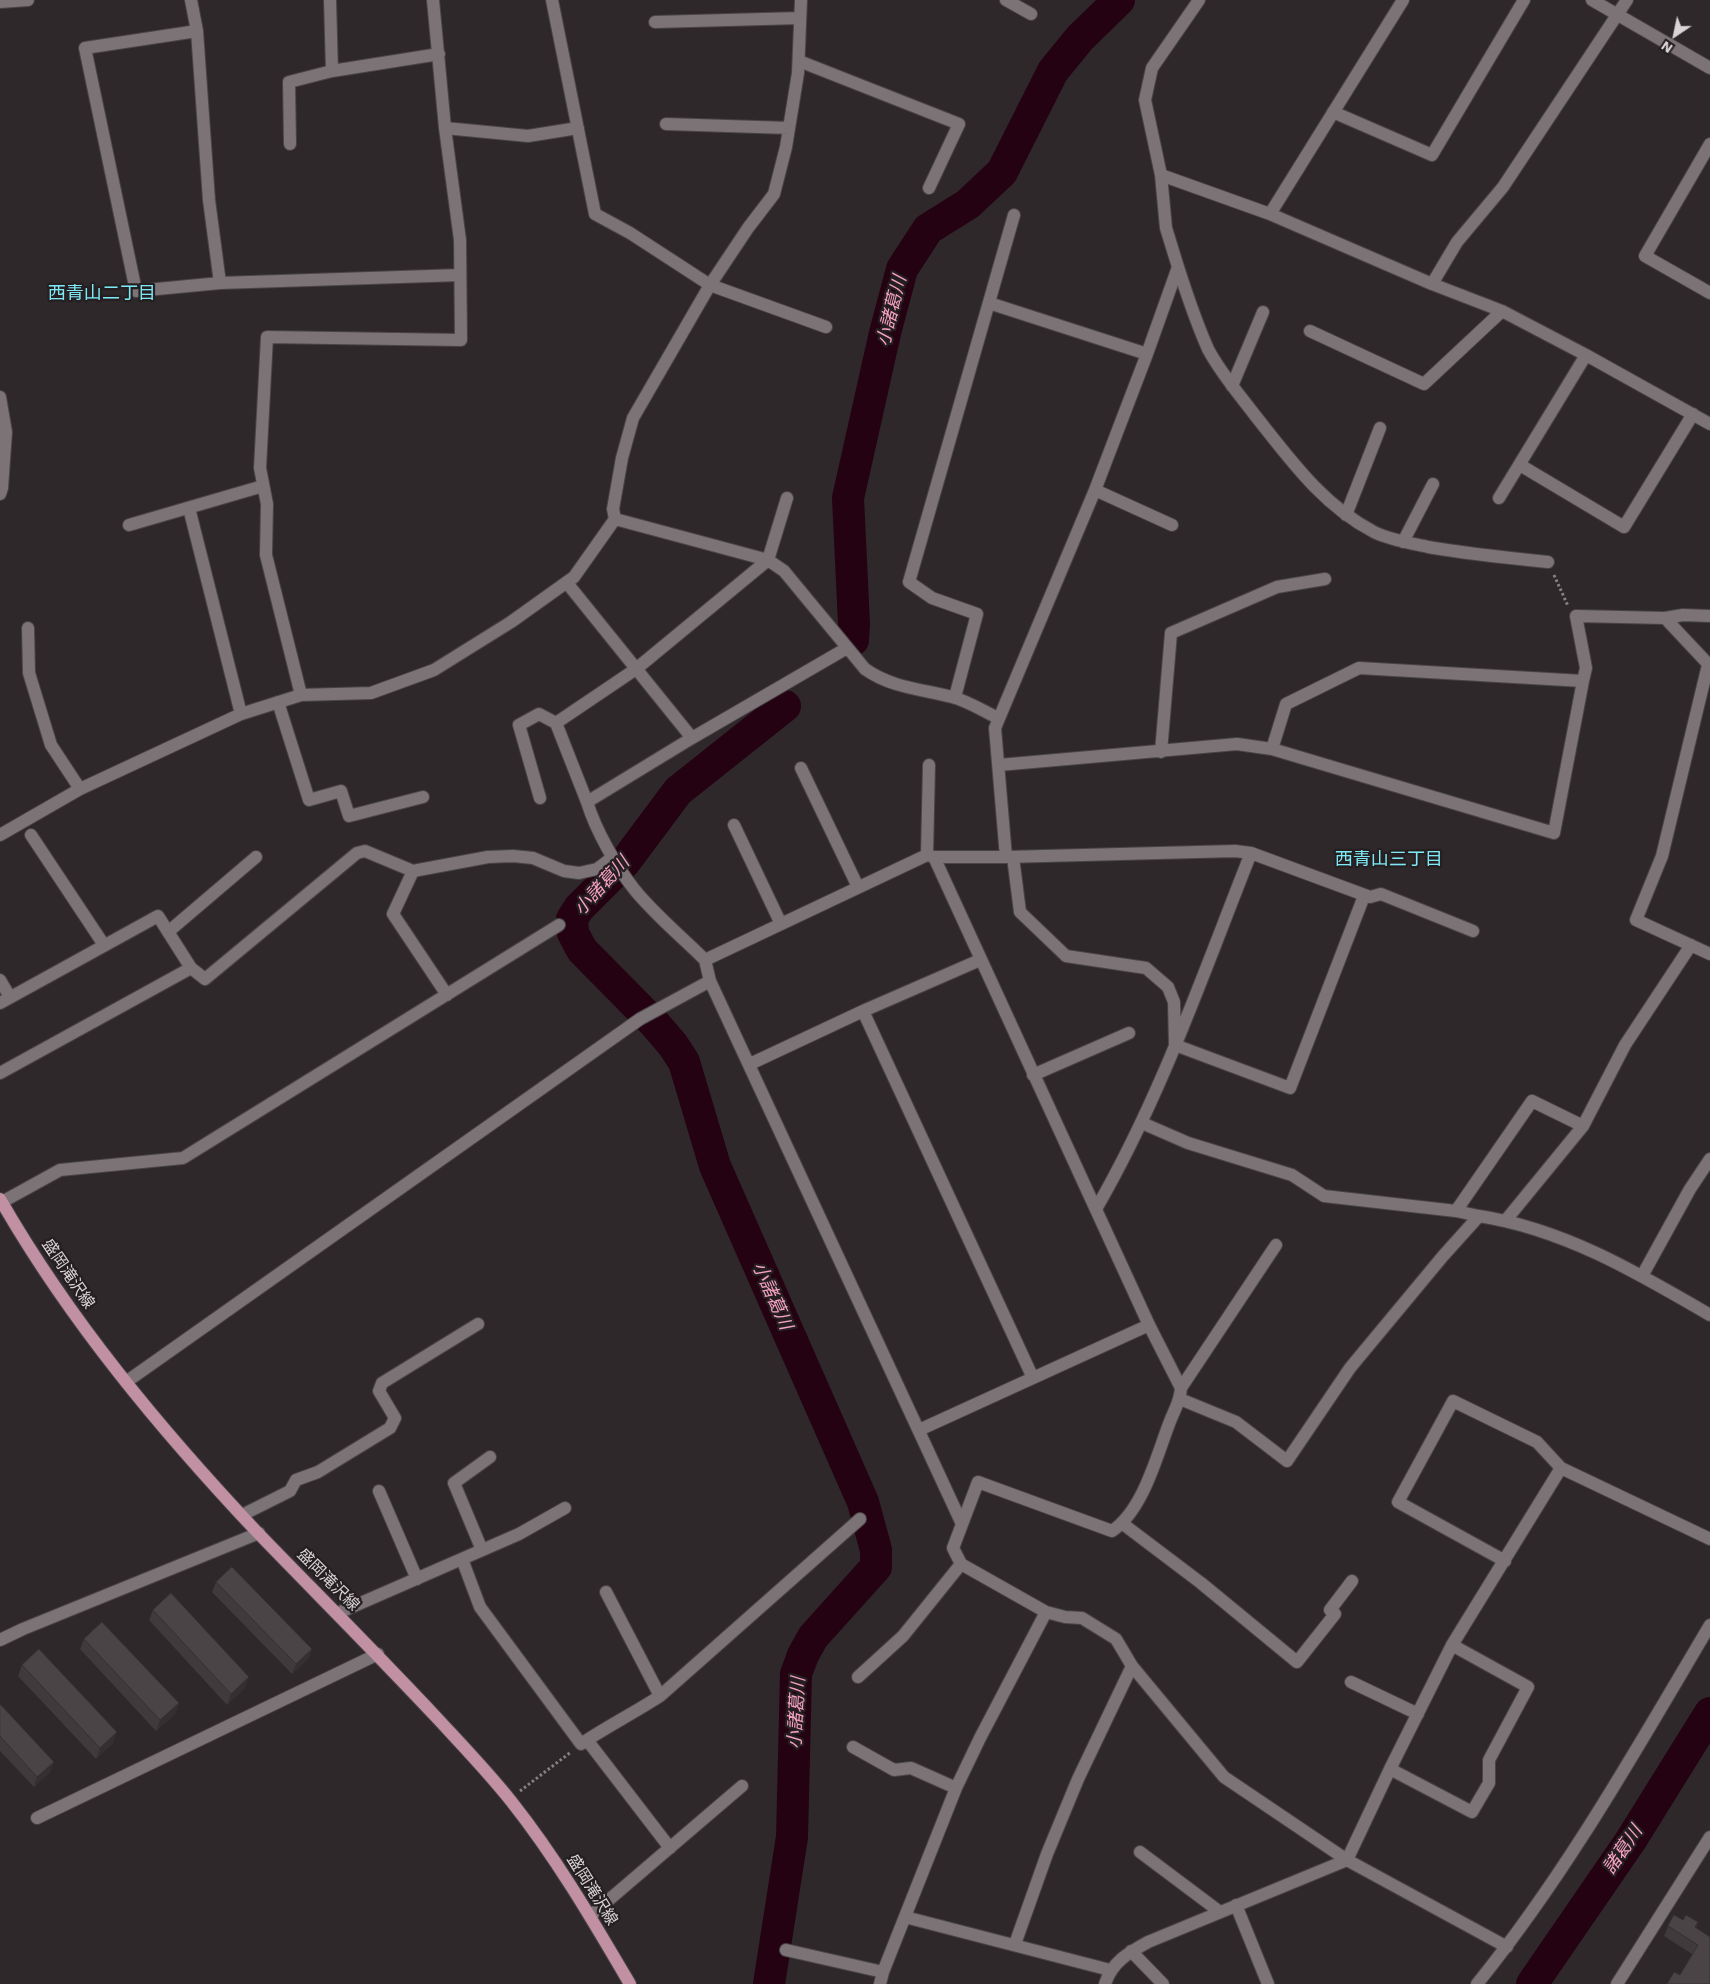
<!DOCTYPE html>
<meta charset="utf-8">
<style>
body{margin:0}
#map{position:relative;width:1710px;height:1984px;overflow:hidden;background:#2f282a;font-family:"Work Sans",sans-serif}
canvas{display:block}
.north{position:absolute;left:1650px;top:10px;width:50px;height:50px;-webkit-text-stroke:4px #251f21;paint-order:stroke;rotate:214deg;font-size:14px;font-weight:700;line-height:20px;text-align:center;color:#d9d4d6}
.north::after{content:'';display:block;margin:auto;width:18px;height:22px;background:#d9d4d6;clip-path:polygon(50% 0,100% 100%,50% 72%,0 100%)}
</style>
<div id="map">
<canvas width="1710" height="1984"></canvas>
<div class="north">N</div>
</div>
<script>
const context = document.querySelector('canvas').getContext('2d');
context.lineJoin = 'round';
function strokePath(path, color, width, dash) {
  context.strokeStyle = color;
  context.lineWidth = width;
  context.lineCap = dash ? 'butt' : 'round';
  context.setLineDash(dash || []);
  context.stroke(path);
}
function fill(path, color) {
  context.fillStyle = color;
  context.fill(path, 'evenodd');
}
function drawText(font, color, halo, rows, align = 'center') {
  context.font = font + ' "Work Sans","Noto Sans JP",sans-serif';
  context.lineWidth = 4.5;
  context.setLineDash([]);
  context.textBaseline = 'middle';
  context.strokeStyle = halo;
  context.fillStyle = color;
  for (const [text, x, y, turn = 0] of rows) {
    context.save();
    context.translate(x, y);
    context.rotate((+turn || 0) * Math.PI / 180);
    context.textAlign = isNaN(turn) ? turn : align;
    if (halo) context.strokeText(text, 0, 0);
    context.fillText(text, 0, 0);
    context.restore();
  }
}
strokePath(new Path2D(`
 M853 640 854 624 848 498 885 333 902 269 928 229 968 204 1002 172 1053 71 1080 38 1119 0
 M769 1984 792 1837 796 1674 803 1655 813 1637 876 1567V1550L863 1502 715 1166 684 1062 673 1045 655 1024 582 950 573 933 572 919 579 908 625 862 678 791 785 706
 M1532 1984 1631 1840 1710 1713`), '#240212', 32);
const minor = new Path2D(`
 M191 0 197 31 209 200 220 283 460 275
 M552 0 595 214 630 233 710 285 826 327
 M1006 0 1031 14
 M1592 0 1710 68
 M0 2 28 0
 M655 22 800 18
 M197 31 85 48 136 291 220 283
 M799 61 959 124 929 188
 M332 71 439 54
 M1333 112 1432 155 1524 0
 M666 124 789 128
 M445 128 528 136 578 128
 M290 144 289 82 332 71 330 0
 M1710 144 1645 256 1710 293
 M1161 175 1270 214 1432 284 1502 311 1586 355 1710 424
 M1270 214 1403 0
 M1178 267C1187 295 1196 322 1208 349 1220 372 1238 393 1254 414 1289 458 1322 505 1374 532 1390 540 1410 543 1428 547 1468 554 1508 558 1548 562
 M1432 284 1457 242 1503 187 1627 0
 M989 303 1147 354
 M1310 331 1424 384 1502 311
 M1232 386 1263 312
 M0 397 6 432 2 488 0 494
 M1520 465 1624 527 1693 414
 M1095 490 1172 525
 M1499 498 1586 355
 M189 508 241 714
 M1346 515 1380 428
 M615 519 768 560 784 571 865 669C892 688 921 689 952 697 968 701 983 711 998 718
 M129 525 263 486
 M1403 542 1433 484
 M567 583 692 738 587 802C596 831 616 866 634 889 654 914 682 937 705 960
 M1665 618 1710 666
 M28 628 29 673 51 745 80 789
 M1708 665 1662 856 1636 920 1710 954
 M301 695 266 555 267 504 260 468 267 337 461 340 460 240 445 128 433 0
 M955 697 977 614 932 598 909 582 1014 215
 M278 702 309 800 341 791 349 816 423 797
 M556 723 587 802
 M692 738 847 648
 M1272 749 1554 833 1583 681
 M1161 752 1171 633 1277 587 1325 579
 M999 765 1237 744 1272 749 1286 704 1359 668 1583 681 1586 668 1576 616 1665 618 1683 615 1710 616
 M801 768 858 887
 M540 798 519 725 539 714 556 723 636 669 768 560 787 498
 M734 825 781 924
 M0 835 80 789 241 714 301 695 371 693 434 670 511 622 574 577 615 519 613 509 622 458 633 418 710 285 748 228 774 194 786 147 798 73 801 0
 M31 835 104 945
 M927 855 929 765
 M934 857 1149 1325 1181 1388C1180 1403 1174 1410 1169 1424 1156 1458 1143 1510 1112 1531L978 1482 953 1548 961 1564 1046 1612 1065 1617 1082 1618 1116 1639 1132 1666 1224 1777 1347 1860 1507 1947
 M1006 857 1235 851 1251 853 1370 897 1381 894 1473 931
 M1013 857 1020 912 1066 956 1146 968 1168 987 1174 1002 1175 1045 1290 1088 1364 896
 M168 932 256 857
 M0 980 10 997
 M447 995 393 914 413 871 488 857 513 856 533 858 564 871 579 873 597 869 613 857
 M0 1003 158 916 191 968 205 979 357 853 365 851 413 871
 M863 1011 1033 1378
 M750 1064 863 1011 980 960
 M0 1073 191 968
 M1033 1075 1129 1033
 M1142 1123 1188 1143 1292 1175 1324 1196 1456 1211 1479 1216
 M2 1202 60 1170 183 1158 559 925
 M1096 1209C1161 1097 1203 974 1251 853
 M1456 1211 1532 1101 1583 1126
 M1506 1220 1583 1126 1625 1045 1691 945
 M1642 1276 1690 1189 1710 1159
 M126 1382 640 1019 710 981
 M1181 1388 1276 1245
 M1180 1399 1236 1422 1287 1461 1350 1368 1443 1256 1479 1216C1564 1229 1638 1273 1710 1315
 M919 1430 1149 1325
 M379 1491 417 1579
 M242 1515 290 1491 296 1480 318 1472 390 1428 395 1418 379 1391 382 1383 478 1324
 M962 1524 710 981 705 960 927 855 934 857H1006L995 728 1095 490 1147 354 1178 267 1166 228 1161 175 1145 100 1152 68 1199 0
 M1123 1524 1201 1583 1297 1662 1335 1614 1330 1610 1352 1581
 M482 1550 454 1483 490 1457
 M462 1559 480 1607 581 1744C606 1727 634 1713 660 1696L860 1519
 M1505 1561 1398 1502 1453 1401 1537 1442 1561 1468 1710 1539
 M606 1592 660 1696
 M338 1613 519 1534 565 1508
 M0 1640 23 1629 259 1533
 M858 1677 903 1636 961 1564
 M1351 1682 1418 1714
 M587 1740 670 1848
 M853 1747 894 1770 911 1768 956 1788
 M1390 1769 1472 1812 1489 1783V1760L1528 1687 1452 1645
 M37 1818 378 1654
 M1140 1852 1220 1912
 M1236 1905 1268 1984
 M590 1916 742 1786
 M905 1917 1110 1970
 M1015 1944 1047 1854 1078 1779 1132 1666
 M786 1950 883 1972
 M1131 1951 1163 1984
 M880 1984 883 1972 956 1788 980 1738 1046 1612
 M1105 1984C1112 1962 1128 1953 1148 1942L1347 1860 1390 1769 1452 1645 1561 1468
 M1477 1984C1567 1873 1637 1748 1710 1625
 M1617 1984 1710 1837`);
const major = new Path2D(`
 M0 1199C70 1321 161 1430 257 1532 317 1594 378 1655 437 1718 462 1745 488 1772 511 1801 557 1859 593 1921 630 1984`);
strokePath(minor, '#494446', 14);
strokePath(major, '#494446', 14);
strokePath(new Path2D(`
 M1554 575 1568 606
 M520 1791 571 1752`), '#878183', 3, [2.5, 2.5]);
strokePath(minor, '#7b7376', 12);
strokePath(major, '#c190a3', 12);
fill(new Path2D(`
 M216 1582 312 1649 308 1659 292 1674 212 1592Z
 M153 1610 245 1688 227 1705 149 1620Z
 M84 1639 179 1703 175 1714 156 1731 80 1649Z
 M22 1665 113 1743 96 1759 18 1676Z
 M0 1704 50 1772 34 1787 0 1751Z
 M1683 1920 1698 1922 1696 1928 1710 1937 1680 1975 1692 1954 1664 1936 1668 1926Z`), '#403a3d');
fill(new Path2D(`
 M312 1649 308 1659 292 1674 296 1664Z
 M249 1677 245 1688 227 1705 231 1694Z
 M179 1703 175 1714 156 1731 160 1720Z
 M117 1732 113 1743 96 1759 100 1748Z
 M54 1762 50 1772 34 1787 37 1777Z`), '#343032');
const building = new Path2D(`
 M232 1567 312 1649 296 1664 216 1582Z
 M171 1593 249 1677 231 1694 153 1610Z
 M102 1622 179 1703 160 1720 84 1639Z
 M39 1649 117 1732 100 1748 22 1665Z
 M0 1704 54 1762 37 1777 0 1736Z
 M1674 1915 1683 1920 1686 1915 1698 1922 1695 1927 1710 1937V1984H1667L1674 1972 1680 1975 1698 1945 1668 1926Z`);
fill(building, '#4b4447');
strokePath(building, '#343032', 1);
drawText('16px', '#d9d4d6', '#251f21', [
 ["盛岡滝沢線",68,1274,56],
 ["盛岡滝沢線",328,1580,45],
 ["盛岡滝沢線",592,1890,58]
]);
drawText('18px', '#7ee9f5', '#251f21', [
 ["西青山二丁目",102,294],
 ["西青山三丁目",1389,860]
]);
drawText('italic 18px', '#f8a1c3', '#251f21', [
 ["小諸葛川",892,311,-76],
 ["小諸葛川",602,886,-48],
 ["小諸葛川",772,1296,66],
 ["小諸葛川",797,1713,-87],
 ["諸葛川",1623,1850,-56]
]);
</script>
